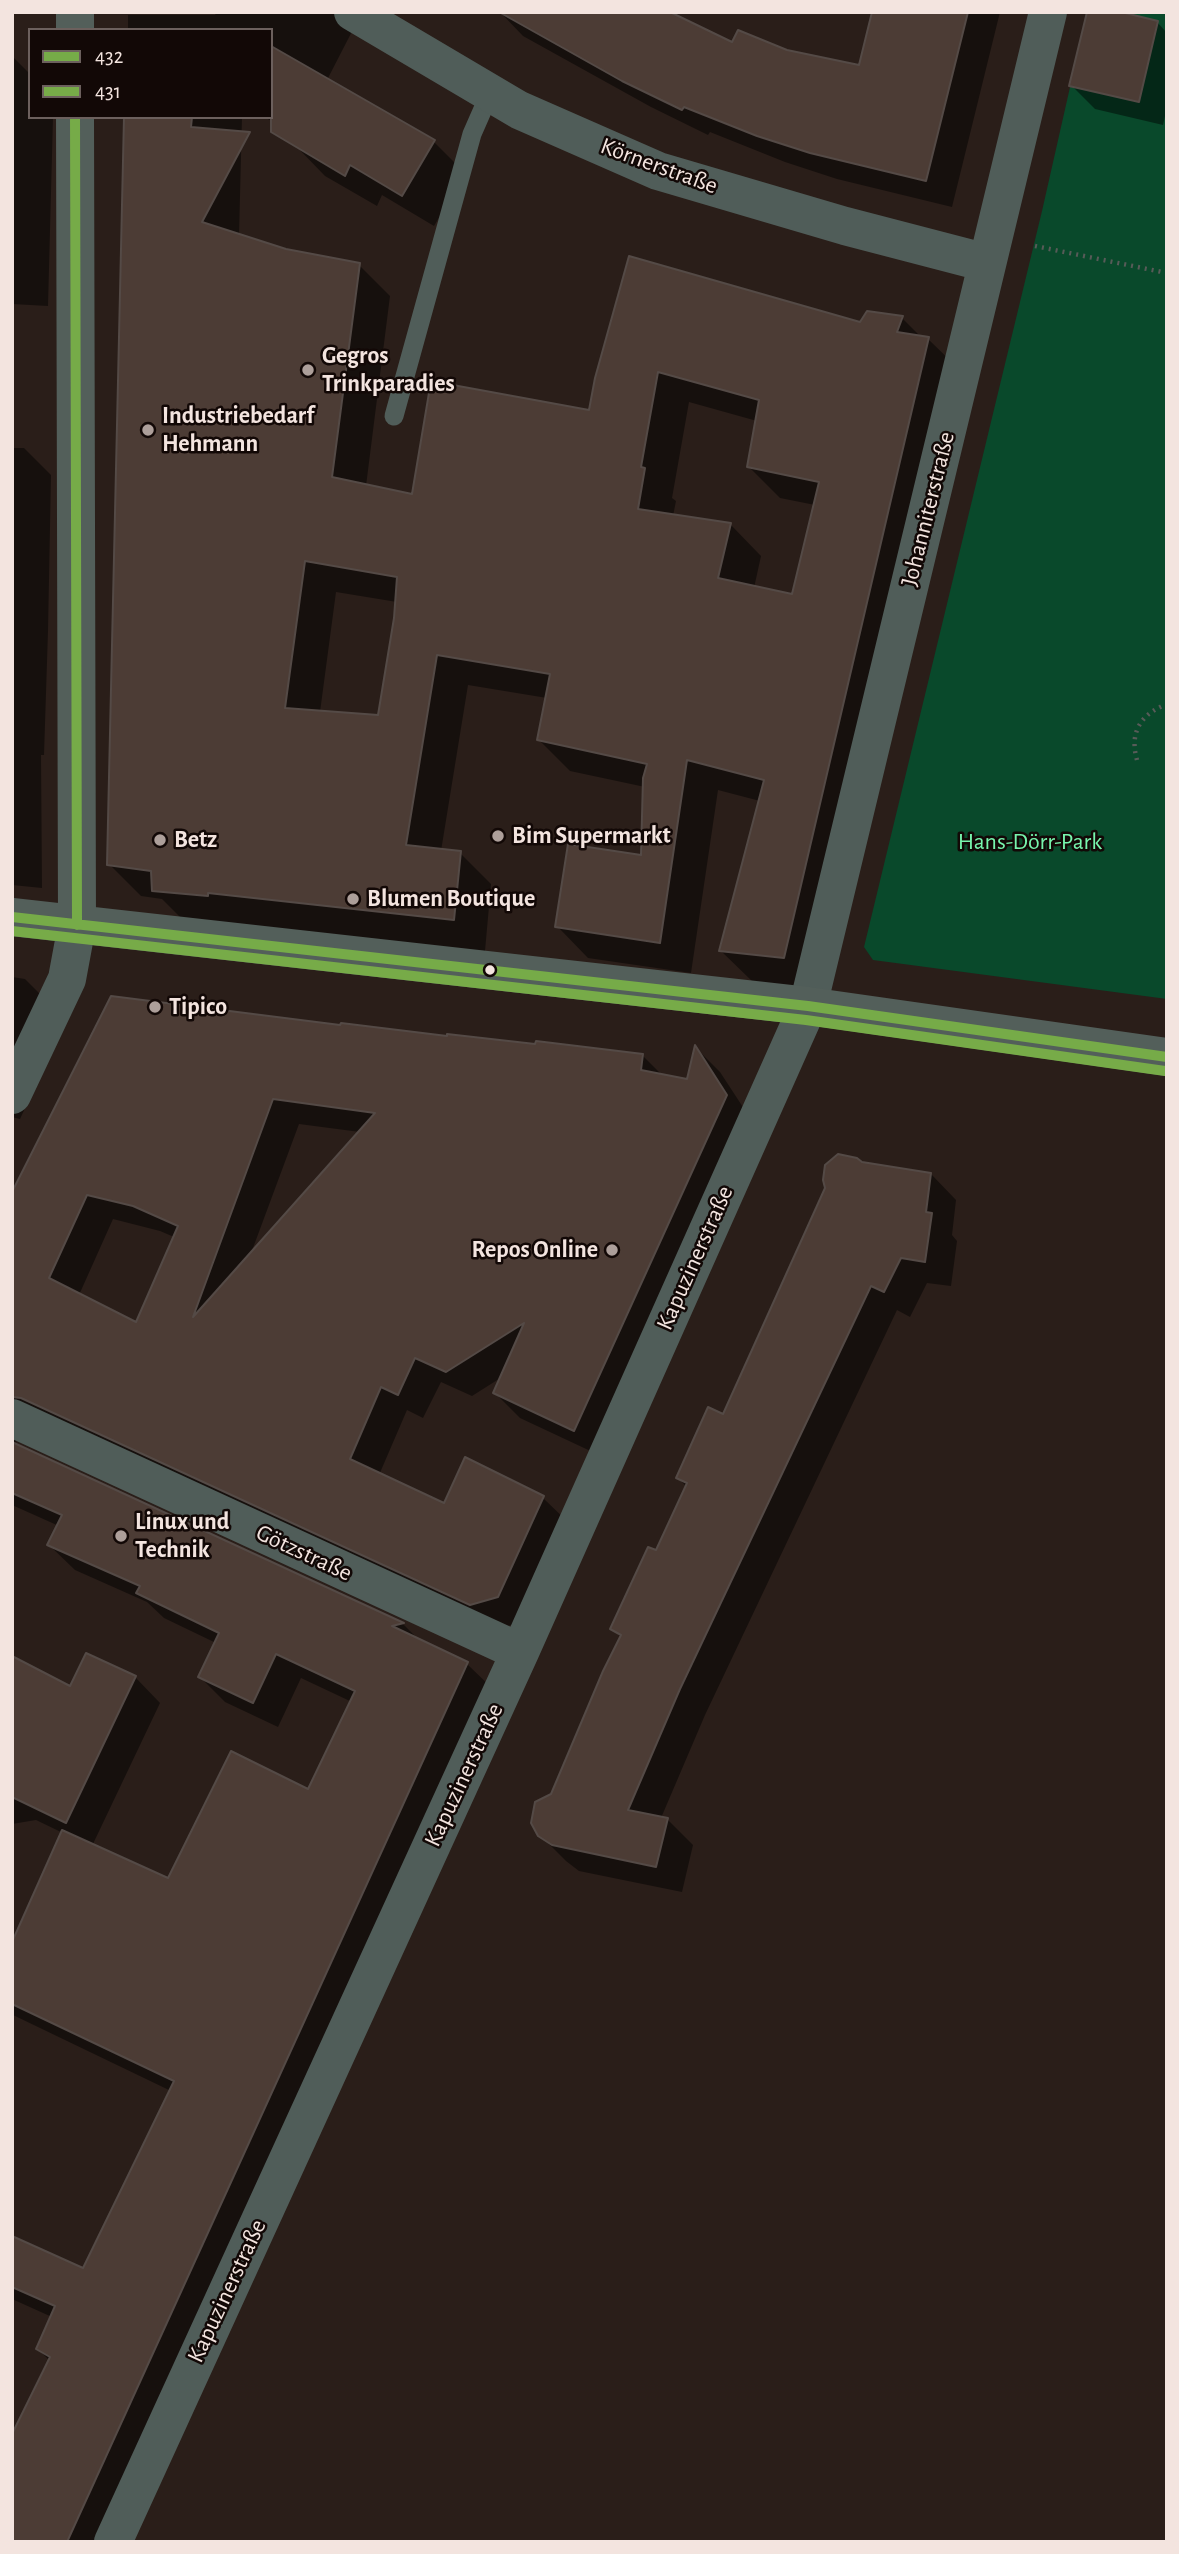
<!DOCTYPE html>
<meta charset="utf-8">
<style>
body{margin:0}
#map{position:relative;width:1179px;height:2554px;overflow:hidden;background:#2a1e19;font-family:"Alegreya Sans",sans-serif}
canvas{display:block}
.frame{position:absolute;inset:0;border:14px solid #f3e4df;pointer-events:none}
.legend{position:absolute;left:28px;top:28px;width:245px;height:91px;box-sizing:border-box;background:#120806;border:2px solid #6c605d;margin:0;padding:9px 12px;list-style:none;font-size:21px;color:#f3e4df}
.legend li{display:flex;align-items:center;gap:14px;height:35px}
.legend b{width:35px;border:2px solid #6c605d}
</style>
<div id="map">
<canvas width="1179" height="2554"></canvas>
<div class="frame"></div>
<ul class="legend">
<li><b style="height:9px;background:#76ab48"></b>432</li>
<li><b style="height:9px;background:#77ab48"></b>431</li>
</ul>
</div>
<script>
const context = document.querySelector('canvas').getContext('2d');
context.lineJoin = 'round';
function fill(path, color) {
  context.fillStyle = color;
  context.fill(path, 'evenodd');
}
function strokePath(path, color, width, dash) {
  context.strokeStyle = color;
  context.lineWidth = width;
  context.lineCap = dash ? 'butt' : 'round';
  context.setLineDash(dash || []);
  context.stroke(path);
}
function drawText(font, color, halo, rows, align = 'center') {
  context.font = font + ' "Alegreya Sans",sans-serif';
  context.lineWidth = 5;
  context.setLineDash([]);
  context.textBaseline = 'middle';
  context.strokeStyle = halo;
  context.fillStyle = color;
  for (const [text, x, y, turn = 0] of rows) {
    context.save();
    context.translate(x, y);
    context.rotate((+turn || 0) * Math.PI / 180);
    context.textAlign = isNaN(turn) ? turn : align;
    if (halo) context.strokeText(text, 0, 0);
    context.fillText(text, 0, 0);
    context.restore();
  }
}
fill(new Path2D(`
 M1087 12H1167V999L873 960 864 947 1042 211Z`), '#09492b');
fill(new Path2D(`
 M217 12H362L327 80 434 142 465 173 434 226 382 195 377 206 325 176 294 144 299 135 264 117H271V30H128V15H215Z
 M500 12 787 52 861 67 874 12H1000L952 207 837 179 785 162 710 132 708 135 651 107 523 36Z
 M1157 22 1167 33V107L1163 125 1095 109 1071 85Z
 M12 56 30 74V117H53L48 306 12 304Z
 M126 117H242L239 236 285 251 359 265 390 296 366 486 414 496 591 412 597 378 861 324 902 318 922 338 928 339 960 370 815 988 753 982 721 951 760 801 718 790 691 973 588 958 557 926 643 857 645 787 570 771 539 740 547 698 468 685 441 851 460 853 491 884 485 951 185 922 162 899 141 896 109 864ZM689 402 757 421 748 466 780 498 815 505 793 597 754 588 761 556 730 524 673 516 676 501 672 498ZM336 592 397 602 380 717 320 712Z
 M12 448H24L51 475 48 631 44 755H41L42 888 12 885Z
 M12 977 25 979 66 1020 20 1119 12 1117Z
 M448 1038 643 1056 663 1076 688 1081 696 1048 720 1072 752 1121 599 1455 520 1418 495 1393 502 1377 472 1396 441 1382 423 1418 407 1410 379 1475 445 1506 465 1459 543 1498 569 1523 523 1622 496 1629 17 1434 15 1445 403 1624 420 1641 467 1664 493 1689 103 2542H12L50 2361 38 2349 52 2317 12 2299V2238L84 2270 171 2091 13 2015 12 2017V1943L63 1833 36 1820 12 1824V1658L71 1688 135 1677 160 1703 92 1846 169 1881 308 1791 352 1702 301 1678 278 1727 225 1702 200 1677 216 1643 164 1618 147 1602 75 1570 49 1545 59 1526 12 1505V1196L29 1160ZM299 1124 360 1132 250 1256ZM113 1219 160 1231 174 1237 137 1324 79 1295Z
 M861 1164 931 1174 956 1200 952 1235 957 1241 951 1286 927 1283 910 1317 897 1310 705 1715 661 1818 667 1819 693 1845 682 1892 579 1871 566 1861 540 1835 552 1795 622 1638 613 1629 656 1553 687 1487 678 1478 724 1417Z`), '#0007');
const building = new Path2D(`
 M499 12H670L732 42 738 30 787 50 859 65 872 12H968L926 181 810 153 757 136 684 107 682 110 622 81Z
 M1087 12H1121L1158 21 1139 102 1069 86Z
 M271 46 435 140 402 196 350 165 345 176 271 132Z
 M124 117H192L191 127 250 132 202 222 286 249 360 263 332 477 412 494 431 381 589 410 595 378 629 256 860 322 867 311 903 316 897 332 929 337 784 958 719 951 764 780 687 760 660 943 555 927 568 844 641 855 643 778 647 764 537 740 550 674 437 655 406 845 461 851 454 920 208 893V896L152 891 151 871 107 865ZM658 372 759 400 747 467 819 482 792 594 718 578 731 523 638 509 645 468 641 467ZM305 561 397 577 394 618 378 715 285 708Z
 M111 996 340 1025 341 1023 447 1036V1034L535 1044 536 1041 643 1054 641 1070 687 1079 695 1045 727 1095 574 1431 493 1393 524 1323 446 1372 415 1358 398 1395 381 1387 350 1459 444 1503 465 1457 544 1496 498 1597 470 1605 21 1398 12 1397V1192ZM273 1099 375 1113 193 1317ZM87 1195 133 1206 178 1226 136 1322 49 1278Z
 M838 1154 857 1158 862 1162 931 1173 926 1212 932 1213 925 1262 901 1258 884 1292 871 1286 680 1689 628 1810 668 1818 656 1867 552 1845 538 1836 531 1823 535 1802 551 1794 603 1671 621 1635 610 1629 648 1547 656 1550 687 1483 676 1478 708 1407 723 1414 825 1188 823 1180 825 1165Z
 M12 1442 404 1623 392 1626 468 1662 67 2542H12V2434L50 2357 36 2349 55 2306 12 2287V2236L83 2268 174 2081 12 2004V1942L62 1830 168 1878 231 1751 308 1789 355 1691 276 1654 253 1703 198 1677 219 1633 136 1593 140 1586 47 1545 62 1515 12 1493Z
 M86 1653 136 1676 66 1823 12 1797V1656L70 1686Z`);
fill(building, '#4c3c35');
strokePath(building, '#544a46', 2);
strokePath(new Path2D(`
 M1035 246 1167 273
 M1137 760C1129 732 1141 714 1167 704`), '#575b58', 4.5, [2, 5]);
strokePath(new Path2D(`
 M394 416 472 134 490 93`), '#505d59', 19);
strokePath(new Path2D(`
 M353 12 519 110 658 171 845 226 987 263
 M12 1095 67 979 77 925
 M12 1418 520 1652
 M113 2542 520 1652 808 1006 1048 12`), '#505d59', 38);
strokePath(new Path2D(`
 M75 12V30
 M75 117 77 925
 M12 917 808 1006 1167 1057`), '#535f5a', 38);
strokePath(new Path2D(`
 M75 117 77 925
 M12 917 808 1006 1167 1057`), '#76ab48', 10);
strokePath(new Path2D(`
 M12 931 806 1020 1165 1071`), '#77ab48', 10);
for (const [x, y, r, color] of [
 [308,370,7,"#ad9f9a"],
 [148,430,7,"#ad9f9a"],
 [498,836,7,"#ad9f9a"],
 [160,840,7,"#ad9f9a"],
 [353,899,7,"#ad9f9a"],
 [490,970,6,"#f3e4df"],
 [155,1007,7,"#ad9f9a"],
 [612,1250,7,"#ad9f9a"],
 [121,1536,7,"#ad9f9a"]
]) {
  const dot = new Path2D();
  dot.arc(x, y, r, 0, 2 * Math.PI);
  context.fillStyle = color;
  context.fill(dot);
  strokePath(dot, '#120806', 2.5);
}
drawText('24px', '#f3e4df', '#120806', [
 ["Körnerstraße",659,166,20],
 ["Johanniterstraße",928,509,-76],
 ["Kapuzinerstraße",695,1258,-66],
 ["Götzstraße",304,1553,25],
 ["Kapuzinerstraße",464,1775,-65],
 ["Kapuzinerstraße",227,2291,-65]
]);
drawText('bold 24px', '#f3e4df', '#120806', [
 ["Gegros",322,356],
 ["Trinkparadies",322,384],
 ["Industriebedarf",162,416],
 ["Hehmann",162,444],
 ["Bim Supermarkt",512,836],
 ["Betz",174,840],
 ["Blumen Boutique",367,899],
 ["Tipico",169,1007],
 ["Repos Online",598,1250,"right"],
 ["Linux und",135,1522],
 ["Technik",135,1550]
], 'left');
drawText('24px', '#77f5ad', '#120806', [
 ["Hans-Dörr-Park",1030,842]
]);
</script>
